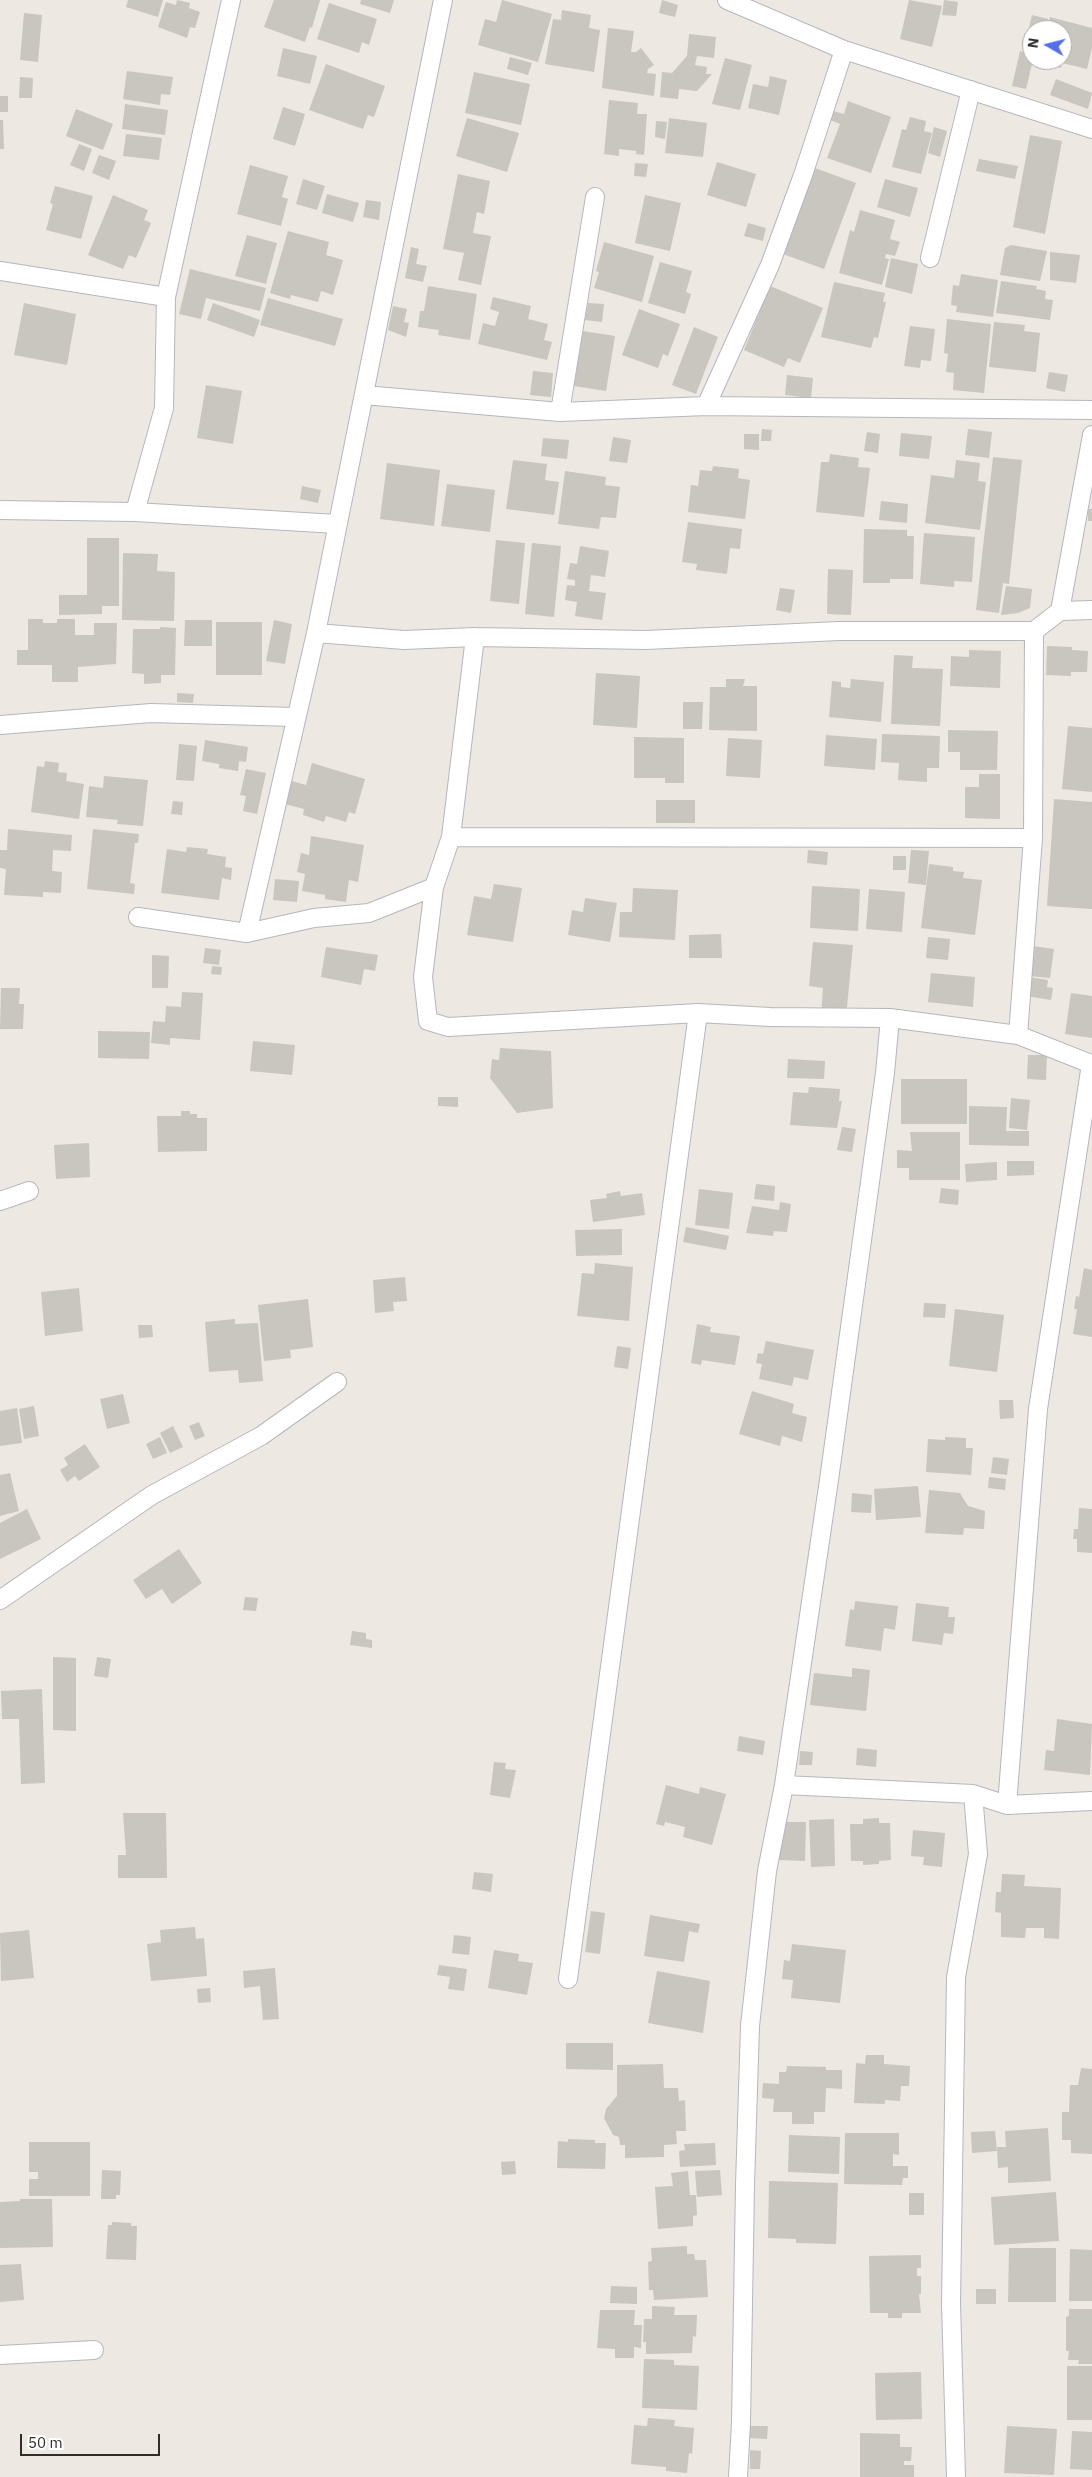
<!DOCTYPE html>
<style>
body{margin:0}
#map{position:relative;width:1092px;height:2477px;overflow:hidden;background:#ede8e1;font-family:"IBM Plex Sans",sans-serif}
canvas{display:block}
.north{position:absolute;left:1022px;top:20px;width:50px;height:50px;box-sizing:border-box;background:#fff;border:1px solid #ababab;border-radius:50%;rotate:278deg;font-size:14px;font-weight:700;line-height:20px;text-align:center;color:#2d2d2d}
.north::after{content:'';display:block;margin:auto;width:18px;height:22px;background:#5470e8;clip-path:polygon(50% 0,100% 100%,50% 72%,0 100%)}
.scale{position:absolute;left:20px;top:2434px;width:140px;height:22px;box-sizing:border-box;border:2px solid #2d2d2d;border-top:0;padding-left:6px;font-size:15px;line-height:18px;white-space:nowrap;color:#2d2d2d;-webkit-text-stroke:4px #fff;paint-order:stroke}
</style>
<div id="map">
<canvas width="1092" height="2477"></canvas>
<div class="north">N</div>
<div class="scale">50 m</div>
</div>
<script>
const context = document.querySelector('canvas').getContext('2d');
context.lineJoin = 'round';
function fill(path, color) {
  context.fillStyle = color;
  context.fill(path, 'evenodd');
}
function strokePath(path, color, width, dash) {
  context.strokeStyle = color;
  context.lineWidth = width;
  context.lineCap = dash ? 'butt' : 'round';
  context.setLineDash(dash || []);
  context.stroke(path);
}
fill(new Path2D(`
 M128 0H163L158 17 126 7Z
 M177 0 190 3 189 8 200 12 195 28 190 27 187 38 158 27 166 2 176 5Z
 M274 0H320L312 28 310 27 305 42 264 27Z
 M361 0H394L390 13 360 4Z
 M502 0 552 14 538 62 478 45 485 19 496 22Z
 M662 0 678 5 675 17 659 13Z
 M909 0 942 6 932 47 900 39Z
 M944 0 958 2 956 16 942 15Z
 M329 3 377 19 369 45 362 42 359 53 317 39Z
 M562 10 591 15 589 28 600 30 594 72 545 64 553 19 561 20Z
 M24 13 42 15 38 62 20 60Z
 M1032 15 1048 19 1046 30H1032L1033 60 1026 89 1012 86 1020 51 1023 52Z
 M1050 17 1092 28V48L1087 69 1062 63 1061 68 1039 63 1040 60H1062V30H1047Z
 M608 28 634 31 631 52H636L641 48 654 65 648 69 647 73 656 74 654 96 602 88Z
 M689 34 716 37 714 58 697 56 695 65 707 67 706 74H712L697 91 679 89 678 99 660 97 662 72 672 73 687 56Z
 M283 48 317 56 310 84 277 76Z
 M510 57 532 63 528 75 507 69Z
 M725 58 752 65 740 110 712 104Z
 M326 64 385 86 374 117 368 115 363 129 309 110Z
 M127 71 173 77 170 95 161 94 160 105 123 99Z
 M474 72 530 84 521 125 465 113Z
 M770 76 787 80 779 115 748 108 753 84 768 87Z
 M20 77 33 78 32 98H19Z
 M1056 79 1092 93 1088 109 1050 95Z
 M0 96H8V112H0Z
 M609 100 638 103 637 114H647L644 155 636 154V151L619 149V156L604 154Z
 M848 101 891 117 871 173 827 158 840 124 830 120 833 111 844 114Z
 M125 104 168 110 165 135 122 129Z
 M283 107 305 114 295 146 273 139Z
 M76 109 113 124 103 150 66 136Z
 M910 117 926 121 924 131 932 133 921 174 892 167 902 129 906 130Z
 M467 118 519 133 507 172 456 156Z
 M669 118 707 123 703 157 665 153Z
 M0 120H3L4 149H0Z
 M656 121 667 122 665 139 655 137Z
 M934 127 947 131 940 157 928 153Z
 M126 134 162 138 159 160 123 156Z
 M1030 135 1062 141 1045 234 1013 227Z
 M79 144 92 149 84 171 70 165Z
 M99 155 116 161 109 180 92 173Z
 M979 159 1018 166 1015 179 976 171Z
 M717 162 756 174 746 207 707 195Z
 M635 163 648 164 646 177 634 176Z
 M250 165 288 176 282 197 288 199 281 226 237 214Z
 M815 168 856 183 824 269 783 254Z
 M458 174 490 181 484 214 477 212 473 233 491 236 481 285 458 280 464 253 443 249Z
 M303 179 325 186 317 210 296 204Z
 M885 179 918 188 910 217 877 207Z
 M55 186 93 196 81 239 46 230 53 204 50 203Z
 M327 194 359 203 353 222 322 213Z
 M113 195 148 210 144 220 151 223 136 258 129 255 123 269 88 255Z
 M645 195 681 203 670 251 635 243Z
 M366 200 381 202 379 220 363 217Z
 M860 210 895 220 890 239 900 242 895 256 886 254 885 258 889 259 882 285 839 273 850 230 854 232Z
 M748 223 766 228 763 241 744 236Z
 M288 231 329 242 326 255 343 260 333 295 321 291 318 302 291 295 290 299 270 293Z
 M247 235 277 243 266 284 235 276Z
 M604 242 654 256 642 302 594 288 599 272 596 271Z
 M1011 245 1047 251 1040 281 1000 275 1005 248Z
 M411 247 419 249 416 264 427 266 423 282 405 278Z
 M1050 252 1080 255 1076 283 1050 280Z
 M891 258 918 264 912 294 885 287Z
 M660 262 692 271 686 292 691 294 685 314 648 303Z
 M190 269 266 288 260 311 206 298 201 319 179 314Z
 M961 274 998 280 993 317 956 312 957 306 951 305 953 285 959 286Z
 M1001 281 1037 286 1036 289 1046 291 1045 299 1053 300 1050 320 996 313Z
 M834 282 885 293 883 302H886L878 338 874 337 871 348 821 337Z
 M428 286 477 294 470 340 438 335 439 330 418 327 420 311H424Z
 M770 286 823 308 800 363 788 358 784 367 744 350Z
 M493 297 531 306 528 319 548 324 544 340 552 342 547 360 478 344 483 323 495 326 499 312 490 309Z
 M268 298 343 319 335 346 260 325Z
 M24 303 76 314 67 365 14 355Z
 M213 303 260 320 254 337 207 320Z
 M588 303 604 304 602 322 585 320Z
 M393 306 407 309 404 322 409 323 406 337 388 330Z
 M639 309 680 324 668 356 663 354 658 368 622 355Z
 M947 319 991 324 984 393 953 390 954 373 946 372 948 354 944 353Z
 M994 322 1025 325 1024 331 1040 333 1036 372 989 367Z
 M910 326 935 329 931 361 921 360 920 368 904 366Z
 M694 327 718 337 696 394 672 385Z
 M583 331 615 336 606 391 574 386Z
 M533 371 553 373 551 397 530 395Z
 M1049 372 1068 375 1065 392 1046 388Z
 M787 375 813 378 811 398 785 395Z
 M206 385 242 391 233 444 197 438Z
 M762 429 772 430 771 441H761Z
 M968 429 992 432 989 458 965 455Z
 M867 432 880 434 878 453 864 451Z
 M901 433 932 436 929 459 899 456Z
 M744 434H759V450L744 449Z
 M613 437 631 440 627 463 609 461Z
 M543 438 569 440 567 459 541 456Z
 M830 454 859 458 858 467 870 468 864 517 816 512 821 462H829Z
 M993 457 1022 460 1009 584 1003 583 999 613 976 610Z
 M513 460 547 464 545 480 559 482 554 515 506 509Z
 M956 460 980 463 978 481 986 482 980 530 925 523 931 475 954 478Z
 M387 463 440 470 434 526 380 519Z
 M713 466 739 469 738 478 750 480 745 519 688 512 691 485 698 486 700 470 712 471Z
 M565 471 606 477 605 485 620 487 616 518 601 517 599 529 558 524Z
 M447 484 495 490 490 532 441 526Z
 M302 486 321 490 318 503 300 499Z
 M881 501 908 504 907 523 879 520Z
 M1088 509H1092V521H1088Z
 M688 522 742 529 740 549 730 548 727 574 696 570 697 564 682 562Z
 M864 529 907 530V536H914L913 579H890V583H863Z
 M924 533 975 537 972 582 954 581V587L920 584Z
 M87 538H119V606H102V614L59 615V595H87Z
 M496 540 525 543 519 604 490 601Z
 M532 543 561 546 554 617 525 614Z
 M580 546 609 551 605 577 591 575 589 591 606 593 602 620 575 616 577 602 565 600 567 585 575 586V580L567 579 570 563 577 564Z
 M123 553 158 554 157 571 175 572 174 621 122 620Z
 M828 569 853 570 851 615 827 614Z
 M1006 586 1032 589 1030 608 1018 613 1001 615Z
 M780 588 795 590 791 613 776 610Z
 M28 619H43V623H57V619H75V635H94V623H117L116 664 78 667V682H52V665H17V650H28Z
 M185 620H212V646H184Z
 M274 620 292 624 285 664 266 661Z
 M216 622H262V675H216Z
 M160 627 176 628 175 675H161V683L144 684V674L132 673 133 629H160Z
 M1047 646 1072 647V650L1088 651 1087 672H1071V676L1046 675Z
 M969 650 1001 651 1000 688 950 686 951 656 969 657Z
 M894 655 913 656 912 668 943 669 940 726 891 724Z
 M596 673 640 676 637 728 593 725Z
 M726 679H745L743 686H757V731L709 730 710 687H726Z
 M851 679 884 682 881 722 829 717 832 681 841 682V687L850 688Z
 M177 693 194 694 193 703 177 702Z
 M683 702H703L702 729H683Z
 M1068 726 1092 728V792L1062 789Z
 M948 730 998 731 997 770H960V752H948Z
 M882 734 940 736 939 768H927V782L898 780 899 763 881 762Z
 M826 735 877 739 875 770 824 766Z
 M634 737 684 738V783H665V778H634Z
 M728 738 762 740 760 778 726 776Z
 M205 740 248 747 246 762 239 761 238 771 219 768V764L202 761Z
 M179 744 197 746 194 781 176 780Z
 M45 761 59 763 58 772 67 773 66 781 84 784 79 819 31 812 37 766 44 767Z
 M312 763 365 779 355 814 349 812 346 822 326 816 324 822 303 815 304 809 285 804 292 781 306 785Z
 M246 769 266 773 257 814 243 811 246 796 240 795Z
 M979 774H1000V819L965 818V787H979Z
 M104 776 148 780 143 826 117 824 118 820 86 817 89 786 103 788Z
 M1054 799 1092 802V909L1047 906Z
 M656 800H695V823H656Z
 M173 801 183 802 182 815 171 814Z
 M8 829 72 835 71 851 53 850 52 871 62 872 61 893 43 892V897L4 895 6 869 0 868V850H7Z
 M93 829 139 834 138 843H135L130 883 135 884 134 894 87 889Z
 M311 836 364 845 358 882 349 880 346 902 325 899V895L302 891 305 874 297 872 301 853 309 855Z
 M187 847 208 849 207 854 226 857 225 867 232 868 231 880 222 878 219 900 161 893 167 849 186 852Z
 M808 850 828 852 827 865 807 863Z
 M911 850 929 851 926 885 908 883Z
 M893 856H906V870H893Z
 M929 864 953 867V871L964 872 963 878 982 880 975 935 921 928Z
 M275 879 299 881 297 902 273 900Z
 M494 884 522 888 513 942 467 935 474 896 491 899Z
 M812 886 860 889 858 931 810 928Z
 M633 888 678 890 675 940 619 937 620 912H632Z
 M869 889 905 892 902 932 866 929Z
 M585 898 617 903 610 942 568 935 572 910 583 912Z
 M721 934 722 958H689V935Z
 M928 937 950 939 948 960 926 958Z
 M813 942 853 945 846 1017 821 1015 823 988 809 986Z
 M1033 946 1054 949 1050 978 1029 976Z
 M326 947 378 955 375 971 364 969 361 985 321 977Z
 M205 948 221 950 219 965 203 963Z
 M152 955 169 956 168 988H152Z
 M212 966 222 967 221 975 211 974Z
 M931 973 975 977 973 1007 928 1002Z
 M1029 977 1048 980 1047 987 1053 988 1051 1000 1026 996Z
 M1 988H20L19 1004H24L23 1029H0Z
 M182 992 203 993 200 1040 170 1038V1045L151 1043 153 1021 165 1022 166 1006 181 1007Z
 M1071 993 1092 996V1038L1065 1034Z
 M98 1031 150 1032 149 1059 98 1058Z
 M253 1041 295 1045 292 1075 250 1071Z
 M500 1048 551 1051 553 1108 517 1113 490 1078 492 1059 499 1060Z
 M1028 1055H1047L1046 1080 1027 1079Z
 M788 1059 825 1061 824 1079 787 1078Z
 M901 1079H967V1124H901Z
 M809 1087 840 1089 839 1101H842L837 1128 790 1125 793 1092 808 1093Z
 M438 1097H458V1107L438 1106Z
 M1011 1098 1030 1100 1027 1130 1009 1128Z
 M969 1106 1007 1107 1006 1131H1029V1146L969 1145Z
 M181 1111H190V1114H197V1118H207V1151L158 1152 157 1116H181Z
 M842 1127 856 1129 852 1152 837 1150Z
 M910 1132H960V1180H909V1168H897V1150L912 1151Z
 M89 1143 90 1177 56 1179 54 1145Z
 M1007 1161H1034V1175L1007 1176Z
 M997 1162V1180L966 1182 965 1164Z
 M756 1184 775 1186 774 1201 754 1199Z
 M941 1188 959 1190 958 1205 939 1203Z
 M699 1189 733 1193 729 1229 695 1225Z
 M620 1191 621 1196 642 1193 645 1215 593 1222 590 1200 607 1198 606 1194Z
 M780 1202 791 1204 787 1232 774 1231 773 1236 746 1233 752 1206 779 1210Z
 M686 1227 729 1236 726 1250 683 1242Z
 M622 1229V1255L576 1256 575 1230Z
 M595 1263 633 1267 629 1321 577 1316 582 1273 594 1274Z
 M1084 1268 1092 1270V1337L1073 1334 1077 1309H1074L1076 1296 1079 1297Z
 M405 1277 407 1301 393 1302 394 1311 375 1313 373 1280Z
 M79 1288 83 1331 45 1336 41 1292Z
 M308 1299 313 1347 290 1350 291 1358 264 1361 258 1305Z
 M924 1303 946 1304 945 1318 923 1317Z
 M955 1309 1004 1315 997 1372 949 1366Z
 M235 1319V1324L258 1323 263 1381 239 1383 238 1370 209 1372 205 1322Z
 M697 1324 711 1327 710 1332 740 1336 735 1365 702 1360 701 1365 691 1363Z
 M138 1325H152L153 1337 139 1338Z
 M766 1341 814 1350 808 1380 794 1377 792 1386 759 1379 762 1364 756 1363 758 1353 763 1354Z
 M617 1346 631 1348 628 1369 614 1367Z
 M752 1391 794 1404 792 1413 807 1417 802 1442 782 1436 780 1446 739 1434Z
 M123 1394 130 1423 107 1429 100 1399Z
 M999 1400H1013L1014 1418 1000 1419Z
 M34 1406 39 1436 24 1439 19 1409Z
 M17 1408 22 1443 0 1446V1411Z
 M199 1422 205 1436 195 1440 189 1426Z
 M173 1426 183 1447 170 1453 160 1433Z
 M160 1437 167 1453 153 1459 146 1444Z
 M945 1437 966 1438V1448H973L971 1475 926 1472 928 1439 945 1440Z
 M85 1444 100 1467 79 1481 75 1476 67 1482 60 1470 68 1465 64 1458Z
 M993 1457 1009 1459 1007 1475 991 1473Z
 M10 1473 19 1511 0 1516V1475Z
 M989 1477 1006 1479 1005 1490 988 1488Z
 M918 1486 921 1517 876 1520 874 1489Z
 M929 1490 960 1493 968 1506 985 1511 984 1529 964 1528 963 1535 925 1533Z
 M852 1493 872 1495 871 1513 851 1512Z
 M1079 1508 1092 1509V1553L1077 1552V1539H1073L1074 1529H1078Z
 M27 1509 41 1539 0 1559V1523Z
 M179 1549 202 1583 172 1604 162 1589 146 1599 133 1580Z
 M245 1597 258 1598 256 1611 243 1610Z
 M855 1601 898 1606 895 1630 884 1628 881 1651 845 1646 850 1609 854 1610Z
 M916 1603 949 1607 948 1617H955L953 1634 944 1633 942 1645 912 1641Z
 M352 1631 366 1633V1639L372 1640V1648L350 1645Z
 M53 1657 76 1658V1731L53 1730Z
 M97 1657 111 1659 108 1678 94 1676Z
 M852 1668 870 1670 866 1711 810 1705 814 1673 852 1677Z
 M42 1689 45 1783 21 1784 19 1719H2L1 1691Z
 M1057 1719 1092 1724 1090 1775 1044 1770 1046 1750 1054 1751Z
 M739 1736 765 1741 763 1755 737 1751Z
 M857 1748 877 1750 876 1767 856 1765Z
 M800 1751 813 1752 812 1765H799Z
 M494 1762 506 1763 505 1769 516 1770 510 1798 490 1795Z
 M666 1785 699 1794 700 1787 726 1794 712 1845 683 1837 685 1827 665 1822 664 1826 656 1824Z
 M123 1813H166L167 1878H118V1855H126Z
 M879 1818V1823H890L891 1860 879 1861V1864L863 1865V1861H851L850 1824H863V1819Z
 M834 1819 835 1866 811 1867 809 1820Z
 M784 1822H806L805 1861 778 1860V1838H784Z
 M913 1830 945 1833 942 1867 923 1865 924 1857 911 1856Z
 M474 1872 493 1874 491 1892 472 1889Z
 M1002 1874 1025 1875 1024 1886 1061 1888 1059 1939 1044 1938V1928H1026L1025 1938 1001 1937V1913L995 1912 996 1892H1001Z
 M591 1911 605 1913 600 1954 585 1952Z
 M650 1915 700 1924 698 1933 689 1931 684 1962 644 1956Z
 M195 1927 196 1939 204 1938 207 1976 151 1981 147 1944 161 1942 160 1930Z
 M29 1930 34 1978 1 1981 0 1933Z
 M454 1935 471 1937 469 1955 452 1953Z
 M792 1944 846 1950 840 2003 791 1998 793 1980 782 1979 784 1960 790 1961Z
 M494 1950 519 1954 518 1961 533 1963 527 1995 488 1988Z
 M439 1965 467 1969 464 1991 448 1989 450 1977 437 1975Z
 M275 1968 279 2019 263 2020 260 1986 244 1988 243 1971Z
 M657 1971 710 1981 703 2033 648 2023Z
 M210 1988 211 2002 198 2003 197 1989Z
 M566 2043H613V2070L566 2069Z
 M866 2055H884V2064L910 2066 909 2086H901L900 2101 885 2100V2104L854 2103 856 2063 865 2064Z
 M663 2064 664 2088H678L679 2101 685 2100 686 2131H676L677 2144 664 2145V2157L625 2158V2145H620L619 2137 613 2135 604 2118 606 2109 617 2096V2065Z
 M787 2066 826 2067V2070H842V2089L826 2088 825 2112H814V2124H792V2112H773L774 2099 762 2098 763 2083 779 2084V2072H786Z
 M1081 2068 1092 2069V2154L1071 2153V2140H1062V2112H1069L1070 2085H1078Z
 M1048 2128 1051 2181 1008 2183V2167L998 2168 997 2147H1006L1005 2131Z
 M995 2131 997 2151 972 2153 971 2132Z
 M845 2133H899V2155L893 2154V2166H908V2178H903L902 2185 844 2184Z
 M789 2135 840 2137 839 2174 788 2172Z
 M568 2139 595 2140V2143H606L605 2169 557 2168 558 2141 568 2142Z
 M29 2142H90V2196H29V2179H38V2172H29Z
 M715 2143 716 2165 680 2167 679 2151 685 2150 684 2144Z
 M515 2161 516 2174 502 2175 501 2162Z
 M102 2170 121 2171 120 2195H116V2199H101Z
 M720 2170 722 2195 697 2197 695 2171Z
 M688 2171 690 2195H696L697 2215 693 2216V2226L658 2229 655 2187 673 2186 671 2173Z
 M769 2181 838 2183 836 2244 796 2243V2239L768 2238Z
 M1056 2192 1059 2241 994 2245 991 2197Z
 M909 2193H924V2215H909Z
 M20 2199H52L53 2247 0 2248V2202L20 2201Z
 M112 2222 131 2223V2226H137L136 2260 106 2259 108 2225H112Z
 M687 2246V2254H694L695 2260H706L708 2297 654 2300 653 2290H649L648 2262 652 2261 651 2248Z
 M1009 2248H1056V2302H1008Z
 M1070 2249 1092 2250V2301H1069Z
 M921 2255V2268H917V2276H921V2294H919L921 2313H902V2318H888V2313H870L869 2256Z
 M21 2264 24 2300 0 2302V2265Z
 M611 2286 637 2287V2304L610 2303Z
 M976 2289H996V2304H976Z
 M652 2306 675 2307 674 2315H697L696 2337 693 2336 692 2353 646 2354V2342H643L644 2319H652Z
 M1069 2309H1092V2364H1078L1079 2360H1068L1069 2351H1066V2317L1069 2316Z
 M600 2310H635L634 2325H642L641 2348 634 2347V2358H615V2349L597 2348Z
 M644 2359 674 2360V2365L699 2366 697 2410 642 2408Z
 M1067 2366H1092V2420H1067Z
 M921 2372 922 2419 876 2420 875 2373Z
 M648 2418 675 2420 674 2426 694 2428 692 2454 689 2453 687 2473 666 2471V2467L631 2464 634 2425 647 2426Z
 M749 2426H768L767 2439 748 2438Z
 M1007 2426 1057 2429 1054 2475 1004 2473Z
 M1072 2431 1092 2432V2470L1070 2469Z
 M860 2433 900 2434V2447H912L911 2461H904V2465H914V2477H860Z
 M750 2450 761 2451 760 2469H750Z`), '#c9c6bf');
const street = new Path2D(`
 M727 0 844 50 1092 129
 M930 258 971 90
 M0 271 166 297
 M364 395 560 412 706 406 1092 410
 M706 406 770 265 803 175 844 50
 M560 412 595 197
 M1092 435 1060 611 1092 610
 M0 510 135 512 337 524
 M135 512 164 408 166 297 231 0
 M316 633 404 640 475 637 646 640 839 631H1034
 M475 637 451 837 434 887 423 977 428 1021 448 1027 698 1013 770 1017 890 1018
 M0 725 151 713 295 717
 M451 837 1033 838
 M138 917 247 933 314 918 369 913 434 887
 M247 933 316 633 443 0
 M1018 1035 1033 838 1034 631 1060 611
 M0 1201 29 1191
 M0 1600 152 1495 261 1436 337 1382
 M784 1785 973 1794 1007 1805 1092 1801
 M568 1979 698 1013
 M0 2355 94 2350
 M738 2477 741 2423 745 2185 750 2026 767 1871 784 1785 829 1480 885 1073 890 1018 1018 1035 1091 1064 1038 1409 1007 1805
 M956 2477 951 2303 956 1977 978 1854 973 1794`);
strokePath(street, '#b5b7bf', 20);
strokePath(street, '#fff', 18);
</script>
